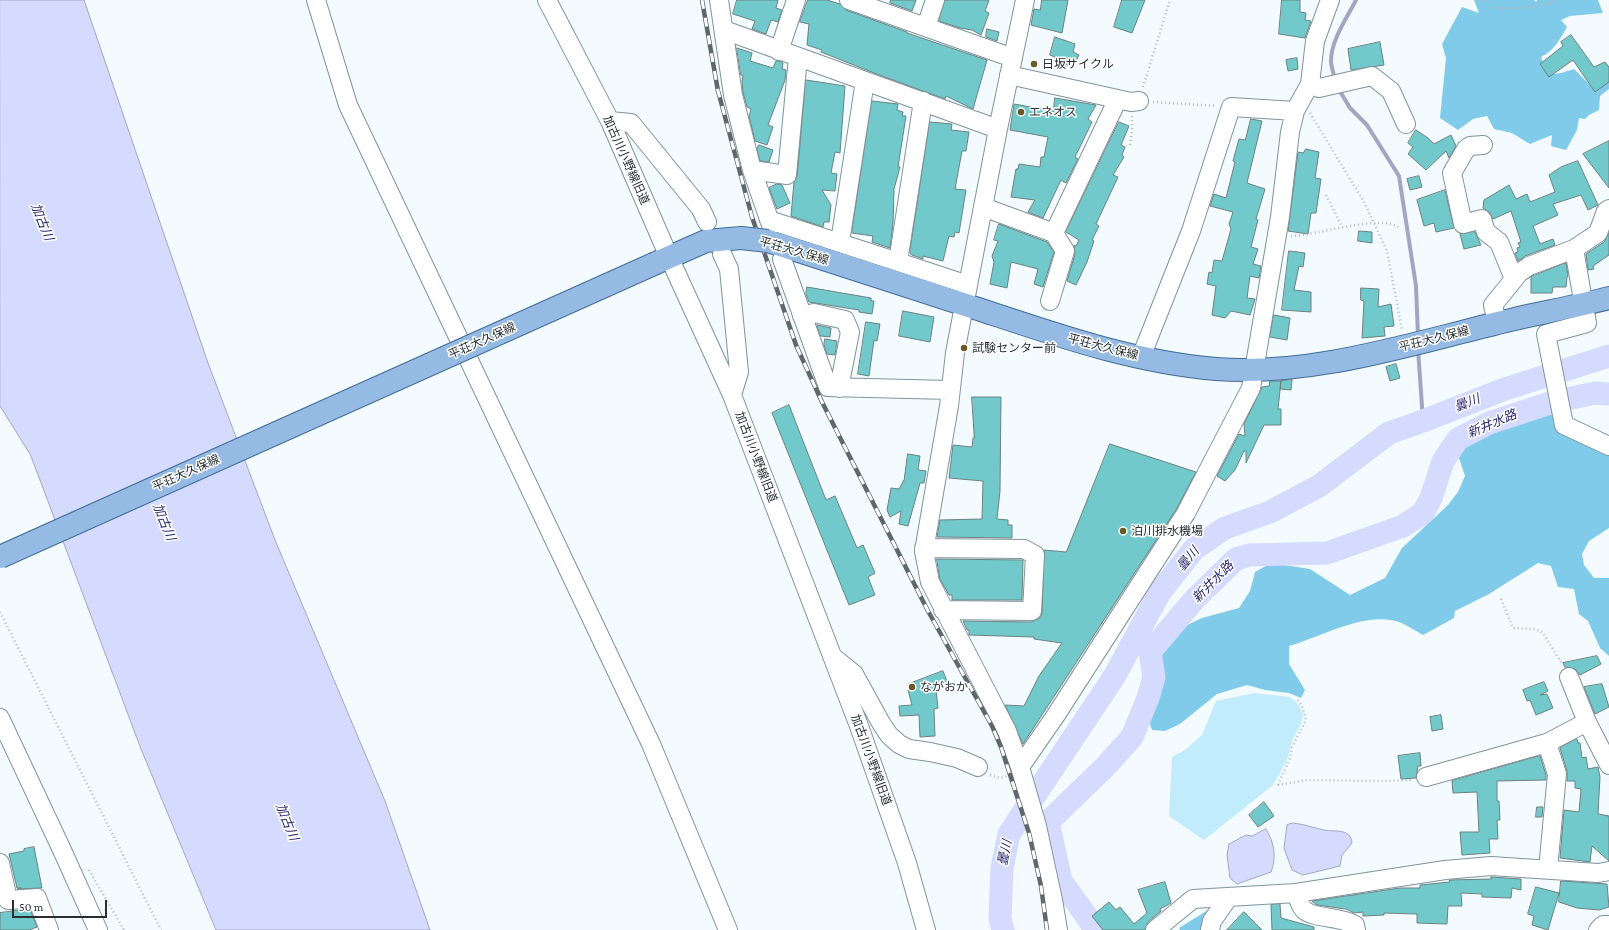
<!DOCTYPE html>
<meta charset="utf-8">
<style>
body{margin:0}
#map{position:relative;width:1609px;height:930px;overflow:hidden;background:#f3fbfe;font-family:"Crimson Pro",serif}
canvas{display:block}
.scale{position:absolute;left:12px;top:900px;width:95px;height:18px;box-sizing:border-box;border:2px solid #272f32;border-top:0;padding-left:5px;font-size:12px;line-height:14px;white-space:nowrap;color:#272f32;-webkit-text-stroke:3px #fff;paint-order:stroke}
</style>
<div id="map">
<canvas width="1609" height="930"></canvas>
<div class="scale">50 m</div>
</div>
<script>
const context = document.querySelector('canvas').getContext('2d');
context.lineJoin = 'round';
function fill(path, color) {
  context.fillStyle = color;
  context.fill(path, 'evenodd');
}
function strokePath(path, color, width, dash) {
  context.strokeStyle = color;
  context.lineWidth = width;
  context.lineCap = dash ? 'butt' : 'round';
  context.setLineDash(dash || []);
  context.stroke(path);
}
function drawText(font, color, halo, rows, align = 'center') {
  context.font = font + ' "Crimson Pro","Noto Sans JP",serif';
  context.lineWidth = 3;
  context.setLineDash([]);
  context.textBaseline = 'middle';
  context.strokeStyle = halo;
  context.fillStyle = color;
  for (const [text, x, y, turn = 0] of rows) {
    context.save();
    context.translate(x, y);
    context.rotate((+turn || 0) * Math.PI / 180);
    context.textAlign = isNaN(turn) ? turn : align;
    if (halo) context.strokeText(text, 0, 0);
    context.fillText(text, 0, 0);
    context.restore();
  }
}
fill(new Path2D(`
 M1254 693 1290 697 1298 704 1303 714 1301 724 1292 741 1287 760 1273 785 1204 840 1169 816 1172 757 1185 750 1202 735 1216 701Z`), '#c2ebfc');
fill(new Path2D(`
 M1474 0H1534L1536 2 1537 0H1598L1603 13 1570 16 1561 20 1567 27C1560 39 1554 51 1541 57 1549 79 1555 75 1574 69L1593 88 1605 81 1609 83V89L1600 96 1599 110 1589 115 1585 119 1579 118 1577 130 1566 150 1551 146 1552 135 1530 144 1512 133 1494 129 1487 116 1473 119 1458 130 1440 118 1446 58 1442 44 1462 7 1479 13Z
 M1559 413 1609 445V528L1589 541 1582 554 1584 565 1594 578H1609V656L1600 648 1588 621 1579 614 1574 589 1558 587 1551 566 1538 563 1489 594 1455 611 1454 618 1423 635C1416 631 1407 625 1399 622 1365 611 1321 637 1289 646V664L1305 690 1301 698 1289 693 1265 690 1247 685 1217 694 1180 724 1165 731 1152 730 1148 718 1160 680 1157 665 1163 647 1183 627 1202 618 1239 608 1250 591 1255 572 1271 563 1310 569 1350 595 1385 578 1402 548 1448 505 1458 492 1465 476 1459 458 1461 445 1485 429 1509 423 1530 414Z
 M1208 910 1202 930H1180L1179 928Z`), '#80cbe9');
const water = new Path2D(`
 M0 0H84L208 363 275 540 385 801 430 930H216L141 749 40 480 30 454 0 406Z
 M1293 823C1304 824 1314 828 1324 830 1335 832 1351 828 1352 843L1342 855 1340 866 1303 875 1292 870 1284 848 1287 825Z
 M1266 829C1274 842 1277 857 1271 872L1237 884 1230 878 1227 855 1229 844 1246 835 1252 836Z`);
fill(water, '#d5daff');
strokePath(water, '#a1a7c2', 1);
strokePath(new Path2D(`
 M1335 80C1334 74 1331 67 1331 61 1331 40 1347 18 1356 0
 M1338 88 1350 108 1367 125 1399 176 1416 286 1418 336
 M1418 349 1423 421`), '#a1a7c2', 4);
strokePath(new Path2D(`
 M1003 930 1000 919 1002 868 1009 834 1114 677 1160 592 1194 549 1225 528 1270 512 1319 486 1389 433 1423 421 1505 389 1609 356
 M1094 930 1090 921 1061 881 1048 822 1105 767 1132 737 1148 698 1154 677 1150 652 1194 600 1236 559 1249 555 1327 553 1403 526 1423 513 1431 498 1443 461 1458 439 1489 423 1553 402 1595 393 1609 394`), '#d5daff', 23);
const building = new Path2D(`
 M737 0H778L776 8 782 10 778 22 771 20 766 34 752 29 755 21 733 14Z
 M808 0H827L840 4 846 10 907 32V33L987 60 973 109 946 96 945 99 874 73 821 52 822 50 807 45 809 24 800 22Z
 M891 0H916L912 11 890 3Z
 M945 0H989L985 11 989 13 981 35 972 30 960 28 939 21Z
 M1042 0H1068L1062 33 1031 25 1034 9 1040 10Z
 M1122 0H1145L1132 33 1114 27Z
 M1282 0H1300V12L1306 13 1305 20 1311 21 1305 38 1279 34Z
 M987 29 999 32 997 41 986 37Z
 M1571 35 1594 67 1605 62 1609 67V82L1595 92 1573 60 1549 77 1540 64 1563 46 1561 42Z
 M1055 37 1075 44 1073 52 1079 55 1073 67 1055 61V57L1050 55Z
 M1380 42 1384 65 1351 70 1348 49Z
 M737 48 752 53 750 61 773 68 776 61H780L783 63 782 69 786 70 785 80 768 125 773 127 767 145 755 141 749 116 751 109 747 107 743 93 742 81 743 76 741 75Z
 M1297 58 1298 69 1288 71 1286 60Z
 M806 80 845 86 840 153 835 152 831 173 837 174 835 191 822 190 831 205 829 222H824L823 227 791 216 794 182 797 176Z
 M1055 98 1096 105 1088 119 1092 122 1075 157 1078 159 1066 183 1061 180 1043 218 1028 212 1035 200 1011 197 1016 169H1018L1019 164 1040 167 1041 157H1044L1048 137 1010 130 1014 104 1053 111Z
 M872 101 898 104 897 110 903 112 902 116H906L898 167H900L894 189 893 224 890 248 872 242 873 236 852 233Z
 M1251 119 1262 121 1247 183 1265 189 1256 219 1258 220 1251 247 1258 249 1253 264 1261 266 1259 278 1250 276 1247 298 1255 299 1250 315 1231 311 1225 318 1212 315 1216 286 1207 284 1209 272 1212 273 1214 260 1222 261 1231 229 1229 224 1233 212 1210 206 1214 194 1226 198 1235 162 1233 161 1239 139 1245 140Z
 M930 122 952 124 951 130 969 132 966 151H962L955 189 966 190 959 233 955 232 954 237 949 236 943 261 923 256V259L912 255 910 253Z
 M1119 122 1129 126 1121 145 1125 147 1122 155 1124 157 1113 175 1118 177 1096 224 1099 226 1092 240 1094 241 1087 262 1076 285 1067 281 1075 254 1074 245 1076 246 1079 240 1066 232Z
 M1416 130 1428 138 1434 144 1451 135 1456 146 1449 158 1446 151 1426 170 1408 154 1413 147 1408 143Z
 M1609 141V188L1583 154Z
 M759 145 773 150 769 162 760 161 757 149Z
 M1306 149 1319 152 1315 178 1321 179 1316 213H1311L1308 234 1288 231 1298 152 1303 153Z
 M1578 161 1598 205 1588 210 1581 195 1553 204 1558 215 1533 226 1540 244 1553 239 1555 245 1525 256 1518 261 1515 253 1518 252 1517 248 1520 247 1518 243 1521 242 1511 211 1493 219 1489 212 1483 208 1484 200 1509 185 1516 199 1527 194 1530 202 1555 192 1549 175 1561 167Z
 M1419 176 1422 187 1410 190 1407 179Z
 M777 184 782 185 790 203 777 209 769 188Z
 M1445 190 1454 228 1436 232 1434 223 1424 226 1417 200Z
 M999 224 1047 242 1054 252 1043 287 1034 284 1038 269 1011 262 1007 288 990 284 994 262 992 256 998 241 994 240Z
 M1359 231 1372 232V243L1358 241Z
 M1475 232 1481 245 1464 249 1460 234Z
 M1609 233V255L1593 266 1594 269 1588 270 1586 254 1604 242Z
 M1289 251 1305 253 1303 267 1299 266 1294 290 1311 292V312L1282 310Z
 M1566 263 1568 276 1567 277 1566 287H1553L1552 293H1531V277Z
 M807 287 871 298V301H874L872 314 859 312V310L809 302 806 294Z
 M1361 288 1379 289 1378 307 1391 304 1394 326 1384 327 1385 336 1362 338 1364 301 1361 300Z
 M903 311 934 317 930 342 899 336Z
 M1274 315 1290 318 1287 340 1270 337Z
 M866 322 880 324 877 341 874 340 869 376 858 374Z
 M817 325 831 328 830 337 821 336Z
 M825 339 837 341 835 355 827 354 824 345Z
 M1396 364 1400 378 1390 381 1386 367Z
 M1292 380 1291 390 1280 389 1281 381Z
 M1270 381H1281L1278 409H1281V425H1264L1246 463V451H1244L1235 470 1225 481 1217 476 1239 434 1245 436 1244 424 1262 387 1269 386Z
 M972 397H1001L1000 491 997 519 1008 520V525H1012V538L937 537 940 520 982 519 983 481 949 478 953 445 972 447 973 438H974Z
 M789 405 826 500 835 496 857 548 863 545 875 573 868 577 875 595 849 605 772 413Z
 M1110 444 1196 472 1177 508 1023 744 1005 705 1024 706 1039 676 1062 643 1034 639V637L969 635V630H967L963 621 1032 622 1041 617 1042 612 1044 550 1066 552Z
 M908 454 920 456 918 470 926 471 924 483H920L908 526 899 524 901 511 890 517 887 510 891 488 899 489 904 480Z
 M937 559 1023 560 1022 600H952V595H949L940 579Z
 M1597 656 1601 664 1580 675 1575 669 1565 667 1563 663Z
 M943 671 948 684 936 689 938 708 934 709 935 736 920 737 919 715 900 716 899 706 912 705 908 690 910 689 909 684Z
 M1544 682 1548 691 1540 695 1547 694 1553 708 1536 715 1530 700 1527 701 1523 690Z
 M1602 684 1609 707 1595 714 1584 687Z
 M1441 715 1443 729 1432 731 1430 717Z
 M1577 739 1578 743H1580L1582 758 1586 757 1588 769 1598 767 1600 777 1598 814 1609 816V861L1592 846 1590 862 1560 858 1564 810 1579 812 1581 789 1575 788V781H1567V771L1560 748Z
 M1420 753 1421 766H1418L1416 778 1401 779 1398 756Z
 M1540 756 1546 775V780L1497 781V801H1499L1500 820H1497L1498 839H1489L1490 853 1462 855 1460 832H1479L1477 792 1453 793 1452 781Z
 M1264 802 1274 816 1258 827 1249 815Z
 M1537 807H1543L1542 817H1536Z
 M34 847 42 888 17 889 21 888H17L9 854 24 851V849Z
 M1491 877 1521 879V890L1512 888 1511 898 1482 897V894L1461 893 1462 906H1448L1447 924 1417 923V914L1384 913V915L1363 916V912L1354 913 1346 909 1317 905 1312 901 1400 888H1420V885L1450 882 1449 880 1491 879Z
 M1561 881 1607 884 1609 907 1599 910 1577 908 1559 902Z
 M1165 882 1171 903 1160 909 1161 911 1148 922 1145 930H1103L1092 916 1109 902 1116 910 1120 907 1134 924 1147 913 1138 890Z
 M1536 887 1559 893 1548 930 1532 925 1534 916 1528 914Z
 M1280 904 1281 918 1314 927V930H1272L1271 905Z
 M30 909 37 927 29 930H0V913Z
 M1244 912 1262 930H1227Z`);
fill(building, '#71c9cc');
strokePath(building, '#6c8181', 1);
const minor = new Path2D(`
 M316 0 348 105 651 744 728 930
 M547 0 610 121 669 257 732 395 859 726 907 863 926 930
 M719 0 733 95 752 170 771 225
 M849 0 1013 58
 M1025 0 998 129 955 353 949 406 924 551 930 582 1007 731 1020 767 1037 826 1053 900 1058 930
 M926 27 935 0
 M724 30 998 129
 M779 51 796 0
 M1009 75 1131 102 1139 101
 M1310 84 1319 88 1372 76 1391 91 1406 124
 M610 121 631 123 701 209 707 222
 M1483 145 1470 146 1466 149 1452 173 1463 224 1482 219 1486 232 1499 242 1514 279
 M752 170 787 175 798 57
 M983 207 1054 233 1114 107
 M769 220 898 262 923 101
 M840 242 865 81
 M1574 249 1587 323 1546 334 1564 425 1609 446
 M722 254 729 269 739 372 732 395
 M782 259 828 387 950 390
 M898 262 968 285
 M1050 301 1065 251 1054 233
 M802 316 814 313 845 320 850 332 839 388
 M1497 323 1493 305 1519 273 1529 266 1574 249 1598 233 1606 211 1609 209
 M1141 357 1191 231 1231 107 1295 111
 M924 548 1024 549 1035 555 1032 611 943 610
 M833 657 854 674 881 723 889 735 899 744 909 749 930 752 957 758 978 767
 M1569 677 1587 722 1609 765
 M0 718 62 850 98 930
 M1547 743 1557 774 1548 869
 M1020 767 1056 715 1186 513 1251 388 1280 217 1290 132 1295 111 1310 84 1315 41 1330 0
 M1426 777 1547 743 1587 722
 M0 863 8 900 37 898 49 930
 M1296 893C1298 898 1300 906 1304 910 1315 919 1340 916 1355 925L1356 930
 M1155 930 1193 899 1296 893 1445 870 1491 866 1598 873 1609 871
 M1210 930 1212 921 1228 898
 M1598 930 1603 925H1609`);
const major = new Path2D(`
 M768 241C837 263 906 285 975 308 1054 334 1132 362 1216 369 1310 376 1403 346 1494 324 1532 314 1571 308 1609 298
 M656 263 706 241 741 238`);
strokePath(minor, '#81949c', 20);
strokePath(major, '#416c9a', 24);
strokePath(new Path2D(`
 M1480 0C1487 3 1493 7 1500 8 1512 10 1546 6 1556 0
 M1143 87 1170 0
 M1153 102 1216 106
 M1310 113 1364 202 1387 251 1402 330
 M1130 145 1132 131V116
 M1326 195 1342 227
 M1291 236C1314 236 1383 213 1399 228
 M1501 599 1513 628 1536 629 1543 633 1562 664
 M0 612 161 930
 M990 775 1000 778 1008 776
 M1278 785 1307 780 1380 781 1412 780
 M1278 785 1290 758 1292 747 1306 720 1302 706 1296 698
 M89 870 124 930`), '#b2babd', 2.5, [1, 3]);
strokePath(minor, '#fff', 18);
strokePath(major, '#95bbe4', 22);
const rail = new Path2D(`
 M702 0 718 91 752 217 796 345 822 402 928 611 992 726 1001 747 1029 833 1041 886 1047 930`);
strokePath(rail, '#5f676a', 4.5);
strokePath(rail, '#fff', 3, [9]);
const majorBridge = new Path2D(`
 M741 238 768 241
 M0 557 656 263`);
strokePath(majorBridge, '#416c9a', 24, []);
strokePath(majorBridge, '#95bbe4', 22);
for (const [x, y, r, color] of [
 [1034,64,4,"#6a5826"],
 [1021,112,4,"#6a5826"],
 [964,348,4,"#6a5826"],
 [1123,531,4,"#6a5826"],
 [912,687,4,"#6a5826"]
]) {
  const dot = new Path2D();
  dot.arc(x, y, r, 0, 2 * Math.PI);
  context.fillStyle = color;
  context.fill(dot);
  strokePath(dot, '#fff', 1.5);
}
drawText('12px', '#272f32', '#fff', [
 ["日坂サイクル",1042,64],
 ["エネオス",1029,112],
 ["試験センター前",972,348],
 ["泊川排水機場",1131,531],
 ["ながおか",920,687]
], 'left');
drawText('12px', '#272f32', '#fff', [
 ["加古川小野線旧道",626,160,66],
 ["平荘大久保線",794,251,16],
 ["平荘大久保線",1434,339,-14],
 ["平荘大久保線",482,341,-24],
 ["平荘大久保線",1103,347,14],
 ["加古川小野線旧道",756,457,69],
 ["平荘大久保線",186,473,-24],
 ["加古川小野線旧道",871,760,70]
]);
drawText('italic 13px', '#2c2a6e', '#fff', [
 ["加古川",42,222,68],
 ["曇川",1467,403,-21],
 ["新井水路",1492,424,-23],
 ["加古川",164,522,68],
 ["曇川",1188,559,-49],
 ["新井水路",1213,582,-45],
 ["加古川",287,822,68],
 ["曇川",1005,853,-78]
]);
</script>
